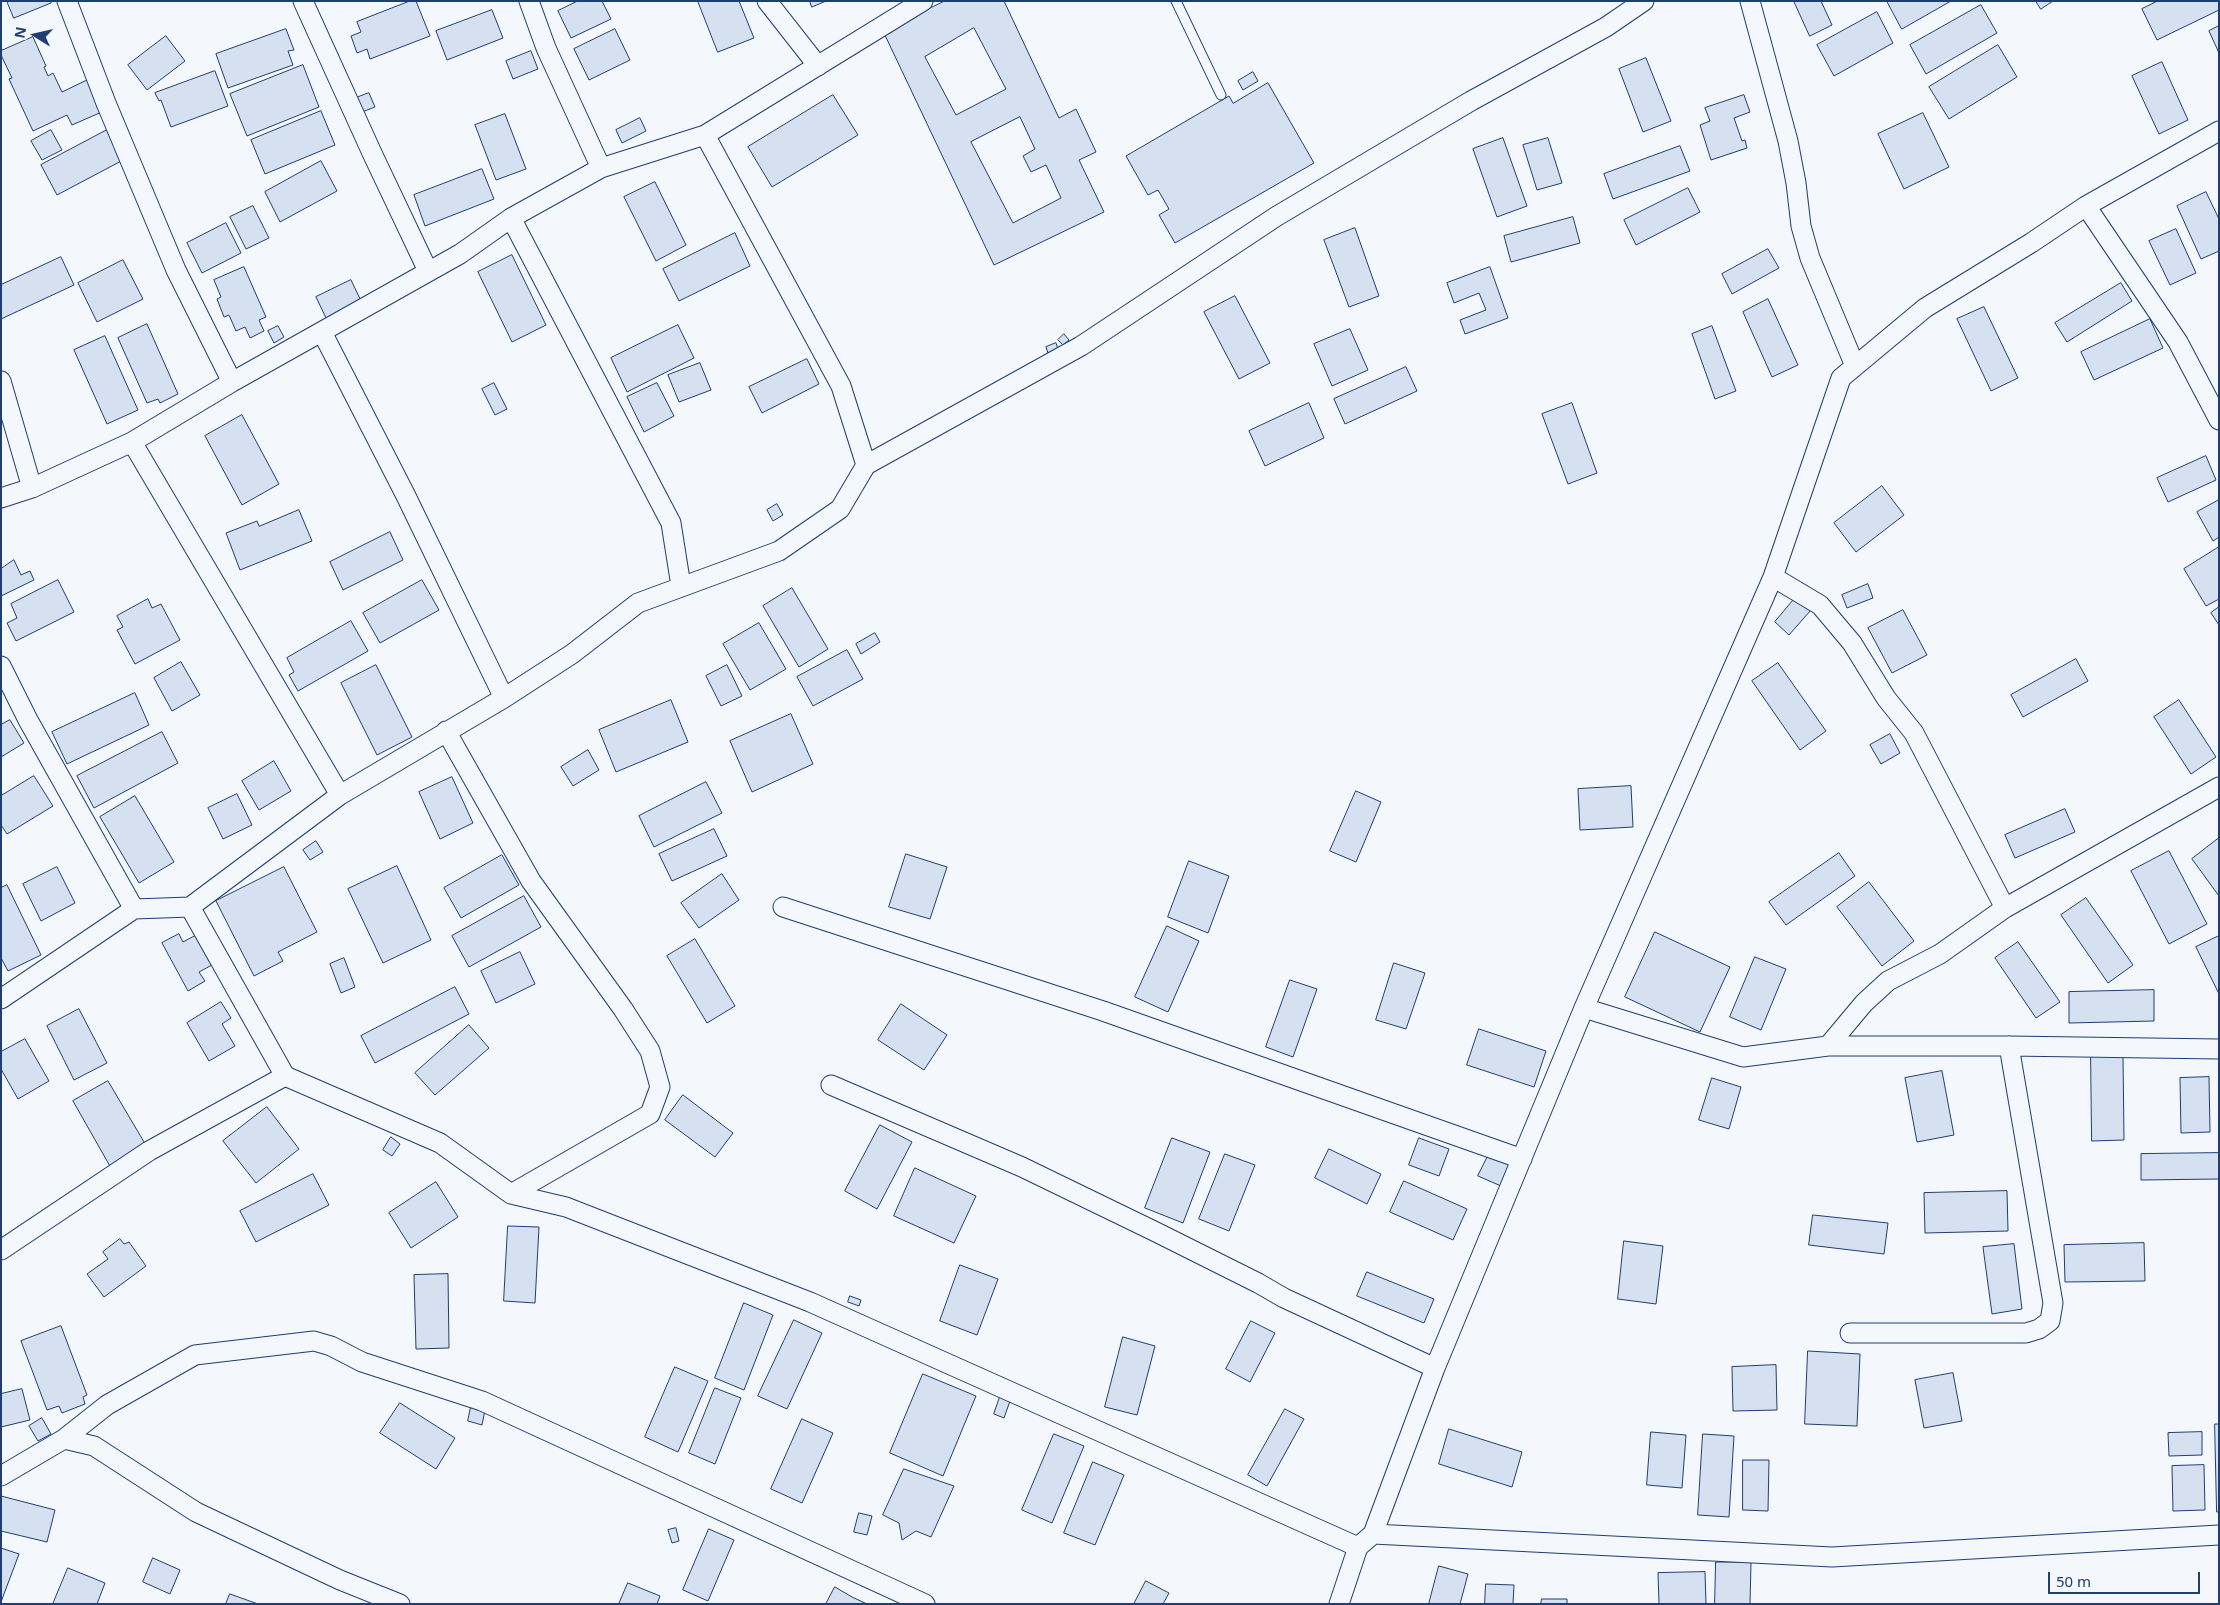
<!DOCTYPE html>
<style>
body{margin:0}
#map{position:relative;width:2220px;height:1605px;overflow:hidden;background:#f4f7fb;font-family:"Noto Sans",sans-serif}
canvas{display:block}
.frame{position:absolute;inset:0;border:2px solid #1d3f73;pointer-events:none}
.north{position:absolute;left:10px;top:10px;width:50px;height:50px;-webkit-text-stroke:4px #f4f7fb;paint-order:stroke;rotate:280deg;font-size:14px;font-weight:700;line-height:20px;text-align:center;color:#1d3f73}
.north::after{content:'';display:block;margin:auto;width:18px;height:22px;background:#1d3f73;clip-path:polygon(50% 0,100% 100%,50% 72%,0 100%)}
.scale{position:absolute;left:2048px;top:1572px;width:152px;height:22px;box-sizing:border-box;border:2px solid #1d3f73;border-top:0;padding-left:6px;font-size:15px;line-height:18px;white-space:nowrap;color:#1d3f73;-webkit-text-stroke:4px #f4f7fb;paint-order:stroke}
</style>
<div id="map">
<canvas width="2220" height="1605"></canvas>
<div class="frame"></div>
<div class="north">N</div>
<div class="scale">50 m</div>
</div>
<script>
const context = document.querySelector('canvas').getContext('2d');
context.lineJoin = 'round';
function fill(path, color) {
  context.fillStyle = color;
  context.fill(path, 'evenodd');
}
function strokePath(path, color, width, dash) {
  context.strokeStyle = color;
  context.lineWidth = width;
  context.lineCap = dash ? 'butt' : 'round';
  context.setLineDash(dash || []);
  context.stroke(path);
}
const building = new Path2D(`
 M7 1H51V3L14 18Z
 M410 1H416L430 36 370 59 367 49 357 53 351 36 361 32 357 22Z
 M578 1H602L611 19 571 38 558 11Z
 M698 1H739L754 38 718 52Z
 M810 1H826L812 7Z
 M945 1H1004L1059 118 1076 109 1096 152 1079 160 1104 212 994 265 883 31ZM974 28 1006 89 956 115 925 57ZM1020 117 1035 149 1023 156 1031 172 1046 165 1061 198 1013 223 971 142Z
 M1794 1H1821L1832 25 1810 36Z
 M1887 1H1951L1902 29Z
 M2036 1H2053L2041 9Z
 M2158 1H2219V10L2157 40 2142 9Z
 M1981 5 1997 33 1926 74 1910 45Z
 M492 10 503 38 447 60 436 31Z
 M1877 12 1893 43 1834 76 1817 45Z
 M2219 26V53L2209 31Z
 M286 29 294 50 288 51 293 65 228 88 216 54Z
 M615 29 630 60 589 80 574 49Z
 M166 36 185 61 147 90 128 65Z
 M33 37 46 66 44 67 48 76 53 73 62 92 89 79 104 111 72 125 67 115 33 131 9 79 12 78 1 55V51Z
 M1998 45 2017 77 1949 119 1929 87Z
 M531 51 538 69 513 79 506 61Z
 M1646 58 1671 121 1643 132 1619 69Z
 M2162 62 2188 120 2159 134 2132 76Z
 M303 65 319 107 247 136 230 94Z
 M215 71 228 106 171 127 161 100 159 101 155 93Z
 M1253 72 1258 81 1243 90 1238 81Z
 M1268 83 1314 163 1175 243 1159 215 1169 209 1158 190 1148 195 1126 156 1229 96 1233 103Z
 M369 93 375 107 362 112 356 98Z
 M833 95 858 135 772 187 748 147Z
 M1744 95 1750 112 1734 118 1742 141 1745 140 1747 148 1711 160 1700 125 1710 121 1705 108Z
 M321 111 335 145 265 174 251 140Z
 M1923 113 1949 167 1904 189 1878 134Z
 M505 114 526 169 496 180 475 125Z
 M640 118 646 131 622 143 616 130Z
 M109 129 125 159 57 195 41 165Z
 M51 130 62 150 42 160 31 141Z
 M1503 138 1527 206 1497 217 1473 149Z
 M1548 138 1562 183 1537 190 1523 145Z
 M1680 146 1690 171 1613 199 1604 174Z
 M321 161 337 191 280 222 265 192Z
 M482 169 494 199 425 226 414 195Z
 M655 182 686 245 656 261 624 197Z
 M1688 188 1700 212 1636 245 1624 220Z
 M2206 192 2219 219V251L2201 259 2177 206Z
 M253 206 269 238 246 249 230 217Z
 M1573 217 1580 243 1511 262 1504 236Z
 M226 223 241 253 202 273 187 243Z
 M1355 228 1379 296 1349 307 1324 240Z
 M2176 229 2196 273 2170 285 2149 241Z
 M735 233 750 266 679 301 663 269Z
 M1768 249 1779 268 1732 294 1722 274Z
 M512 255 546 325 512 342 478 272Z
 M61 257 74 285 1 319V285Z
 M123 260 143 299 97 322 78 283Z
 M244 267 266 317 259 320 264 331 250 338 245 327 236 331 229 315 224 317 217 299 221 297 214 280Z
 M1490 267 1508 318 1465 334 1460 320 1486 310 1479 293 1454 303 1447 283Z
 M351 280 362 303 327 320 316 297Z
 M2121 283 2132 301 2067 342 2055 323Z
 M1235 296 1270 363 1239 379 1204 312Z
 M1768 299 1798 365 1772 377 1743 312Z
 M1984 307 2018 378 1991 391 1957 319Z
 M2150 319 2163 348 2094 380 2081 352Z
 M147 324 178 394 160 403 158 399 147 403 118 338Z
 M678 325 694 358 627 392 611 358Z
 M278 326 284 337 274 343 268 331Z
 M1712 326 1736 391 1715 399 1692 334Z
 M1350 329 1368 370 1332 386 1314 344Z
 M1064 334 1069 340 1063 345 1058 340Z
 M105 336 138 410 107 424 74 350Z
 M1056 343 1058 349 1048 353 1046 347Z
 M807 359 819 384 762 413 749 387Z
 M700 363 711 390 679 402 668 375Z
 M1406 367 1417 391 1345 424 1334 399Z
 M494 383 507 409 495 415 482 389Z
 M657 383 674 416 644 432 627 397Z
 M1309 403 1324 438 1265 466 1249 431Z
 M1572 403 1597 473 1568 484 1542 414Z
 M242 415 279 484 242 505 205 436Z
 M2206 456 2216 480 2168 502 2157 478Z
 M1882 486 1904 515 1856 552 1834 523Z
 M2219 500V537L2213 541 2197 512Z
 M777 504 783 515 773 521 767 510Z
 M299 510 312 541 240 570 226 533 257 521 259 526Z
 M390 532 403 560 343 590 330 562Z
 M2219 547V599L2206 606 2184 569Z
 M14 560 21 575 30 571 34 580 1 596V569Z
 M58 580 74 612 16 641 7 623 17 618 11 604Z
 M422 580 439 610 380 643 363 613Z
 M1868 584 1873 598 1847 608 1842 595Z
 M792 588 828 649 799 667 763 606Z
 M1796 597 1811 610 1789 635 1775 622Z
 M148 599 152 608 161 604 180 640 135 664 117 630 123 627 117 616Z
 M2219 607V625L2211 613Z
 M1903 610 1927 655 1892 673 1868 628Z
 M351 621 368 651 298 691 289 675 294 672 287 658Z
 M759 623 786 669 750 690 723 644Z
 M875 633 880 642 861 654 856 644Z
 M847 650 863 679 813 706 797 677Z
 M2076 659 2088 681 2023 717 2011 695Z
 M181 662 200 695 172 711 154 678Z
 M1778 663 1826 731 1800 750 1752 681Z
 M376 665 412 737 377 755 341 683Z
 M727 665 742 696 721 706 706 676Z
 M135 693 149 725 67 764 52 732Z
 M671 700 688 742 616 772 599 730Z
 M2179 700 2216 757 2191 774 2154 717Z
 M791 714 813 764 752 792 730 741Z
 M10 720 24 743 1 757V725Z
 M162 732 178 763 94 808 77 776Z
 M1890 734 1900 753 1881 764 1870 745Z
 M588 750 599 770 573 786 561 767Z
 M274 761 291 791 259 810 242 781Z
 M34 776 53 806 7 834 1 825V796Z
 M452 777 473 823 440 839 419 792Z
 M706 782 722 813 654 847 639 816Z
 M1631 786 1633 827 1580 830 1578 789Z
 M1356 791 1381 802 1356 862 1330 851Z
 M237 794 252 825 223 839 208 808Z
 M135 796 174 862 139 883 100 817Z
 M2065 809 2075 832 2015 858 2005 835Z
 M714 829 727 856 672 881 659 854Z
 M2219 838V896L2192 859Z
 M316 841 323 852 310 860 303 850Z
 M2169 851 2207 924 2169 944 2131 871Z
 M1839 853 1855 876 1786 925 1769 902Z
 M906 854 947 867 930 919 889 907Z
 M502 855 519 885 461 918 444 888Z
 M1189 861 1229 876 1208 933 1168 917Z
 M397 866 431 940 383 963 348 889Z
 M57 867 75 903 41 921 23 884Z
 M284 867 317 932 278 952 283 961 254 976 216 901Z
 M722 874 739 900 699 928 681 903Z
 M1869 882 1914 941 1882 966 1837 907Z
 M7 885 41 955 8 971 1 958V888Z
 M524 896 541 927 469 967 452 936Z
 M2086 898 2133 965 2108 983 2061 915Z
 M1167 926 1199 941 1168 1012 1135 997Z
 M1655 932 1730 967 1700 1032 1625 997Z
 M179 934 183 942 196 935 212 965 199 972 205 981 188 991 162 943Z
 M2219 936V994L2196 947Z
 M695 939 735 1006 707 1023 667 956Z
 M2018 942 2060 1002 2036 1018 1995 958Z
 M520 952 535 984 496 1003 481 971Z
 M1755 957 1786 969 1761 1030 1730 1017Z
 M344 958 355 987 341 993 330 964Z
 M1394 963 1425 973 1406 1029 1376 1020Z
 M1290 980 1317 989 1293 1057 1266 1047Z
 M455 987 469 1014 375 1063 361 1036Z
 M2154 990V1021L2069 1023V992Z
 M221 1002 231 1018 222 1024 235 1046 209 1061 187 1023Z
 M901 1004 947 1035 924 1070 878 1040Z
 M79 1009 107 1063 74 1080 47 1026Z
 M469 1025 489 1048 435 1095 415 1073Z
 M1479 1029 1546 1051 1534 1087 1467 1065Z
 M25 1039 49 1081 18 1099 1 1069V1052Z
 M2091 1056H2123L2124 1140 2092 1141Z
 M1942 1071 1954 1135 1917 1142 1905 1078Z
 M2209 1077 2210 1132 2181 1133 2180 1078Z
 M1712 1078 1741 1087 1729 1129 1699 1120Z
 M108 1081 147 1147 111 1168 73 1101Z
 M683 1095 733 1133 715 1157 665 1120Z
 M267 1107 299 1149 256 1183 223 1141Z
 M880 1125 912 1142 877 1209 845 1191Z
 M391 1137 400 1144 392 1156 383 1150Z
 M1172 1138 1210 1152 1183 1223 1145 1208Z
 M1419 1138 1449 1149 1439 1176 1409 1165Z
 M1329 1149 1381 1174 1367 1204 1315 1178Z
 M2219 1153V1179L2141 1180V1154Z
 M1225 1154 1255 1165 1229 1231 1199 1219Z
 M1488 1156 1510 1165 1501 1186 1478 1176Z
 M915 1168 976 1196 954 1243 894 1216Z
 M313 1174 329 1205 256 1242 240 1211Z
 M1404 1181 1467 1209 1453 1240 1390 1212Z
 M436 1182 458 1217 411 1248 389 1213Z
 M2007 1191 2008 1231 1925 1233 1924 1193Z
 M1813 1215 1888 1223 1884 1254 1809 1245Z
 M508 1226 539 1227 535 1303 504 1301Z
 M120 1239 124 1244 129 1242 146 1266 104 1297 87 1274 108 1259 103 1252Z
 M1624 1241 1663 1246 1656 1304 1618 1299Z
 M2144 1243 2145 1281 2065 1282 2064 1245Z
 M2014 1244 2022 1309 1992 1314 1983 1247Z
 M960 1265 998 1279 977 1335 940 1321Z
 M1367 1272 1434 1299 1424 1323 1357 1296Z
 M448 1274 449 1348 416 1349 414 1275Z
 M850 1296 861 1300 859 1306 848 1302Z
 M744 1303 773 1315 744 1390 715 1378Z
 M794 1320 822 1333 787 1409 758 1396Z
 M1251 1321 1275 1333 1250 1382 1226 1369Z
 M61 1326 87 1395 83 1397 85 1404 62 1413 59 1406 47 1410 21 1341Z
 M1123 1337 1155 1346 1137 1415 1105 1407Z
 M1808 1351 1860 1354 1857 1426 1805 1424Z
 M1776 1365 1777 1410 1733 1411 1732 1367Z
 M675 1367 708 1381 678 1452 645 1437Z
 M1953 1373 1962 1421 1924 1428 1915 1380Z
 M923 1374 976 1396 943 1476 890 1453Z
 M715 1388 741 1398 715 1464 689 1453Z
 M22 1389 30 1420 1 1427V1394Z
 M1000 1397 1010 1401 1004 1418 994 1414Z
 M400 1403 455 1438 436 1469 380 1433Z
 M471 1407 485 1410 482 1425 468 1421Z
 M1285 1409 1304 1419 1267 1486 1248 1475Z
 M42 1418 51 1434 38 1441 29 1426Z
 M802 1419 833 1433 802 1503 771 1489Z
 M2215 1424H2219V1512H2217Z
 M1449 1429 1522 1452 1512 1487 1439 1464Z
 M1651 1432 1686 1435 1682 1488 1647 1485Z
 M2202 1432V1455L2169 1456 2168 1433Z
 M1054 1434 1084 1446 1052 1523 1022 1510Z
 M1703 1434 1734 1436 1729 1517 1698 1515Z
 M1743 1460H1769L1768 1511 1743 1510Z
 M1093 1462 1124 1475 1095 1545 1064 1533Z
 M2204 1465 2205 1510 2173 1511 2172 1466Z
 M904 1469 954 1486 931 1537 916 1531 902 1540 899 1523 883 1515Z
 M1 1496 55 1510 47 1542 1 1531Z
 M859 1513 872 1516 867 1535 854 1532Z
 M676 1528 679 1541 672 1543 668 1530Z
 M709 1529 734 1540 708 1601 683 1590Z
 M1 1548 19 1554 1 1602Z
 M153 1558 180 1570 170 1594 143 1582Z
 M1716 1562H1751L1750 1604H1715Z
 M1439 1566 1468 1574 1460 1604H1429Z
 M68 1568 105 1583 97 1604H53Z
 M1705 1572 1706 1604H1659L1658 1573Z
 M1146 1581 1169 1593 1163 1604H1134Z
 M628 1583 660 1596 657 1604H619Z
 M1486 1584 1514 1585 1513 1604H1485Z
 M835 1587 852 1597 867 1604H826Z
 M230 1594 258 1604H226Z
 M1542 1599H1567V1604H1541Z`);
fill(building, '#d5e0f0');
strokePath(building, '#1d3f73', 1);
const service = new Path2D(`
 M1176 1 1221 95`);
const minor = new Path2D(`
 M67 1 106 103 176 270 232 382
 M303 1 372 153 428 271
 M529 1 546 48 601 168
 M767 1 818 66
 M1750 1 1788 141 1796 183 1801 226 1810 258 1855 366
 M2086 206 2178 342 2219 420
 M511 218 671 523 681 586
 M322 332 406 496 504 698
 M1 381 32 488 132 442 232 382 460 254 511 218 601 168 705 135 923 1
 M132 442 340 795
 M866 465 1081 346 1277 216 1471 101 1606 27 1644 1
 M1 498 32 488
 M1773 577 1820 605 1852 643 1886 698 1914 733 2005 908
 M1 666 28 720 134 909 190 907 340 795 504 698 572 654 638 603 779 551 840 509 866 465 841 386 705 135
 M446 731 531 881 623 1009 650 1051 660 1087 650 1114 511 1194
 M783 907 1103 1011 1522 1159
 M1 999 134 909
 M1584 1008 1743 1057 1828 1046H2009L2219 1049
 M1828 1046 1864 1003 1888 981 1940 954 2005 908 2219 787
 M285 1076 440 1143 511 1194 566 1207 810 1302 1358 1547
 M831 1085 1022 1167 1156 1232 1258 1283 1284 1298 1435 1368
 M1 1250 149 1151 285 1076 190 907
 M1850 1333H2026L2039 1329 2050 1321 2053 1303 2009 1046
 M64 1439 94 1446 196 1512 340 1580 400 1604
 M1 1476 64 1439 107 1405 195 1355 314 1341 331 1346 362 1362 482 1401 925 1604
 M1373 1534 1832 1557 2219 1535
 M1339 1604 1358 1547 1373 1534 1435 1368 1584 1008 1773 577 1841 378 1925 308 2031 243 2086 206 2219 131`);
strokePath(service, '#1d3f73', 11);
strokePath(minor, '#1d3f73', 21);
strokePath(service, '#f4f7fb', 9);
strokePath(minor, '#f4f7fb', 19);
</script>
